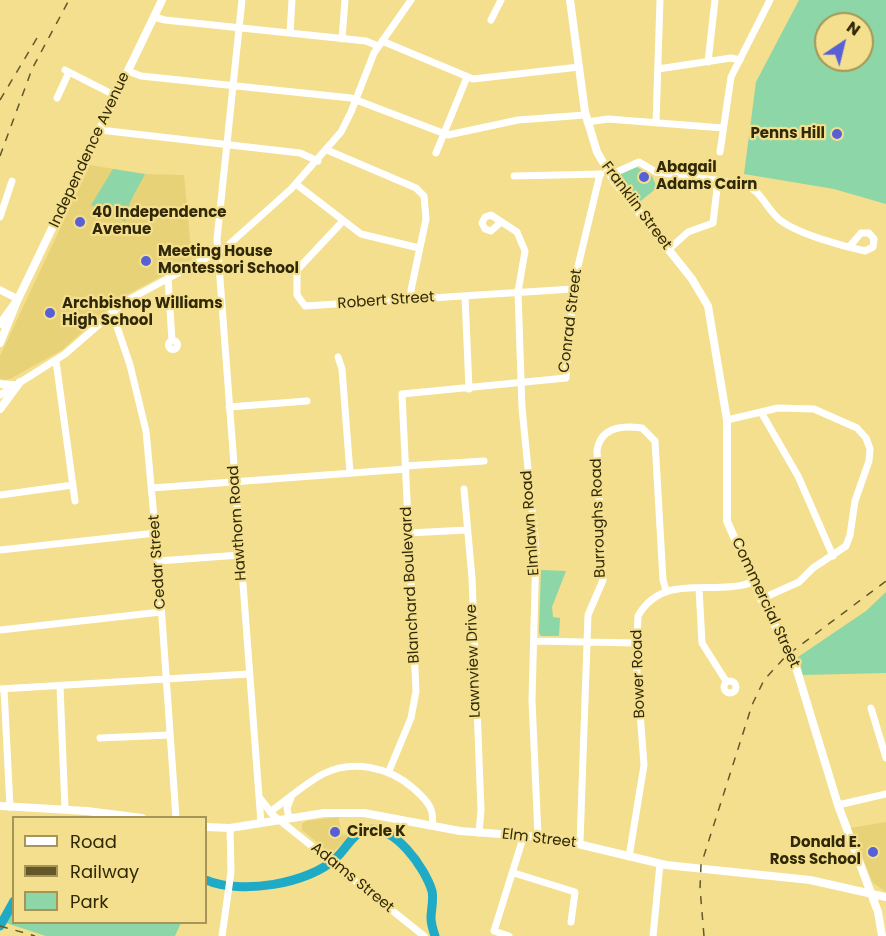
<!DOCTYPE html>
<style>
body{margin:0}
#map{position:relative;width:886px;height:936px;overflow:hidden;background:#f3df8d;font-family:Poppins,sans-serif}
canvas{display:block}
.legend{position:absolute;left:12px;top:816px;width:195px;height:108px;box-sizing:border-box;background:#f3df8d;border:2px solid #a59657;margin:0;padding:8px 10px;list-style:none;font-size:18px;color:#312906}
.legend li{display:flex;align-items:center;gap:12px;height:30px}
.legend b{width:30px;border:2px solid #a59657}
.north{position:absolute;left:814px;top:12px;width:60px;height:60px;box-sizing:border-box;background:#f3df8d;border:2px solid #a59657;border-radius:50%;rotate:35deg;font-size:16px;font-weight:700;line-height:24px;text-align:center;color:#312906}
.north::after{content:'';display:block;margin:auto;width:21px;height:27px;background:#5860d7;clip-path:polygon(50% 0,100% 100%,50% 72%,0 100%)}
</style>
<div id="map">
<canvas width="886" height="936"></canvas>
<ul class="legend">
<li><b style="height:8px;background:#fff"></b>Road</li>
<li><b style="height:8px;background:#635829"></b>Railway</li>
<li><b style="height:16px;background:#8cd6a8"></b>Park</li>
</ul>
<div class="north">N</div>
</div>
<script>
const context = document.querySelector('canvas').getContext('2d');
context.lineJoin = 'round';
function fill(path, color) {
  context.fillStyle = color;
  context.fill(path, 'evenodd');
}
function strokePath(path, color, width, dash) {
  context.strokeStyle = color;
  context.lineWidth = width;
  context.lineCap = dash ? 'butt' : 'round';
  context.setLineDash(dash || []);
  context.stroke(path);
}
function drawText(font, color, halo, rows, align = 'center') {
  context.font = font + ' Poppins,sans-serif';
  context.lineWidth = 4.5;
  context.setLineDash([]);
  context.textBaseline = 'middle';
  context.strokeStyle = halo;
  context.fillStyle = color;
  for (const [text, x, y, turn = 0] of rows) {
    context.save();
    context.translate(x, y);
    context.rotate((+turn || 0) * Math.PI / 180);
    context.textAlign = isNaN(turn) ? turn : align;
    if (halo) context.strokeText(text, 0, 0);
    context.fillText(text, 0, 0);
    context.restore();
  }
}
fill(new Path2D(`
 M90 165 144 174 184 175 192 260 119 299 62 350 10 379 3 380 0 378V356Z
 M338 817 343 835 352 834 331 854 302 830V824L306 821Z
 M886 822V892L873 883 850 828Z`), '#e8d277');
fill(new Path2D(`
 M799 0H886V204L834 189 744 174 756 82ZM826 24H862V60H826Z
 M637 167 652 176 657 188 638 203 619 174Z
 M113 169 145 174C139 187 123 210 126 222L91 205Z
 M541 570 566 571 552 607 553 617 560 618 559 636H541L539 633Z
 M886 592V673L803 675 798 657 866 611Z
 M13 901 14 922 181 923 175 936H46L3 922Z`), '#8cd6a8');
strokePath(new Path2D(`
 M206 880C240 895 309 884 336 858 346 849 353 833 366 830 394 823 425 868 432 891 434 899 431 910 431 918 431 924 433 930 435 936
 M0 926 14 901`), '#1faac6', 9);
strokePath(new Path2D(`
 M242 0 217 239 261 823
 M154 17 165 20 366 41 378 46
 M491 20 501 0
 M290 33 292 0
 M342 39 345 0
 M382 41 473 79 579 67
 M708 62 715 0
 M658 69 731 58 740 60
 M65 70 116 96
 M128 71 141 76 351 98 448 135 518 120 585 115
 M57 98 69 72
 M587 122 608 119 723 128
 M656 123 660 0
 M100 130 300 153 318 161
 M327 150 416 188 424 196 426 219 411 290V300
 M720 152 731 77 770 0
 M436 153 467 77
 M610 175 639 162 656 172 744 184C762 191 766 209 780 220 798 234 842 246 865 251L873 247 874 239 869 233H861L849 247
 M514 176 601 174
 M296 184 361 234 419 248
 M0 217 12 181
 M342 222 297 270V295L305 306 573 289
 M501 222 491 231 485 229 482 223 485 217 491 215 517 232 525 251 518 292 522 408 536 550 532 700 538 836
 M668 250 688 232 713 223 718 180
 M168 278 172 341
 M0 290 18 299
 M465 296 469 389
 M112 312 130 365 146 431 158 561 176 818
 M168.5 345a4.5 4.5 0 1 1 9 0a4.5 4.5 0 1 1-9 0Z
 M338 357 342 369 350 473
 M56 361 75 501
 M0 395 65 354 126 301 225 248 291 189 341 132 351 112 374 53 411 0
 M229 407 307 401
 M761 412 798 476 833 556
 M727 420 778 408 814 409 857 428 866 438 870 449 869 461 855 501 850 535 846 546 813 568 799 582 761 599
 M405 466 484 461
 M152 488 406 469
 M464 489 472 578 481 810 479 833
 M0 495 73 485
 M408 533 467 530
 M0 550 156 533
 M158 561 240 555
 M699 588 702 643 726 681
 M0 630 161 612
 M534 641 636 643
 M724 687a6 6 0 1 1 12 0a6 6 0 1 1-12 0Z
 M60 686 65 809
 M0 689 249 674
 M4 689 10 807
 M871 708 886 758
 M100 738 170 735
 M389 771 411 718 416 691 402 394 566 378 574 283 600 174
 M259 797 273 815 424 936
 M838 805 886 794
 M270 812C287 800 304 784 323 774 352 759 389 767 413 788 426 800 435 807 432 826
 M289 818 287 808 291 798
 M580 843 588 615 603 580 597 450C601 427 622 425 642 428L655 441 663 580 666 590
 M629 857 644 765 636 659 638 616C663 571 714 597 753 582
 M514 873 575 892 571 922
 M222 936 231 872 230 828
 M509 936 494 931 524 835
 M653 936 660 864`), '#fff', 7);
strokePath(new Path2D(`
 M570 0 585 112 597 152 614 181 692 279 708 306 727 420V521L761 599 795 664 838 805 878 912 882 936
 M0 324 18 299
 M0 343 18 299 162 0
 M0 384 13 385
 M0 409 20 382
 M0 806 87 811 142 818
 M206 827 230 828 324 813H364L460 831 553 838 666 865 810 880 886 897`), '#fff', 8);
strokePath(new Path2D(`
 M0 100 40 33
 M0 156 32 69 69 0
 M0 926 35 936
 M704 936 700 888 701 865 752 705 764 680 786 656 886 581`), '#635829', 1.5, [8, 8]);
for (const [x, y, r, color] of [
 [837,134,6,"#5860d7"],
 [644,177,6,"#5860d7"],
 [80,222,6,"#5860d7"],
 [146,261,6,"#5860d7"],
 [50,313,6,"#5860d7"],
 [335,832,6,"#5860d7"],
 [873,852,6,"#5860d7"]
]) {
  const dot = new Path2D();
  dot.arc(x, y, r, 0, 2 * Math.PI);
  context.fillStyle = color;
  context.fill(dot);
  strokePath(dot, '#f3df8d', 2);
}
drawText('bold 15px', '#312906', '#f3df8d', [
 ["Penns Hill",825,134,"right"],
 ["Abagail",656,168],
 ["Adams Cairn",656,185],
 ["40 Independence",92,213],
 ["Avenue",92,230],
 ["Meeting House",158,252],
 ["Montessori School",158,269],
 ["Archbishop Williams",62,304],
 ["High School",62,321],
 ["Circle K",347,832],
 ["Donald E.",861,843,"right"],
 ["Ross School",861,860,"right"]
], 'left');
drawText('15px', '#312906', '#f3df8d', [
 ["Independence Avenue",90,150,-65],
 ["Franklin Street",636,206,53],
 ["Robert Street",386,301,-4],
 ["Conrad Street",571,321,-83],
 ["Burroughs Road",599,518,-92],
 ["Hawthorn Road",238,523,-94],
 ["Elmlawn Road",531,523,-94],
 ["Cedar Street",158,562,-94],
 ["Blanchard Boulevard",411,585,-93],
 ["Commercial Street",765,603,65],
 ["Lawnview Drive",474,661,-92],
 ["Bower Road",639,674,-92],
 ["Elm Street",539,839,7],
 ["Adams Street",352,878,39]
]);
</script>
